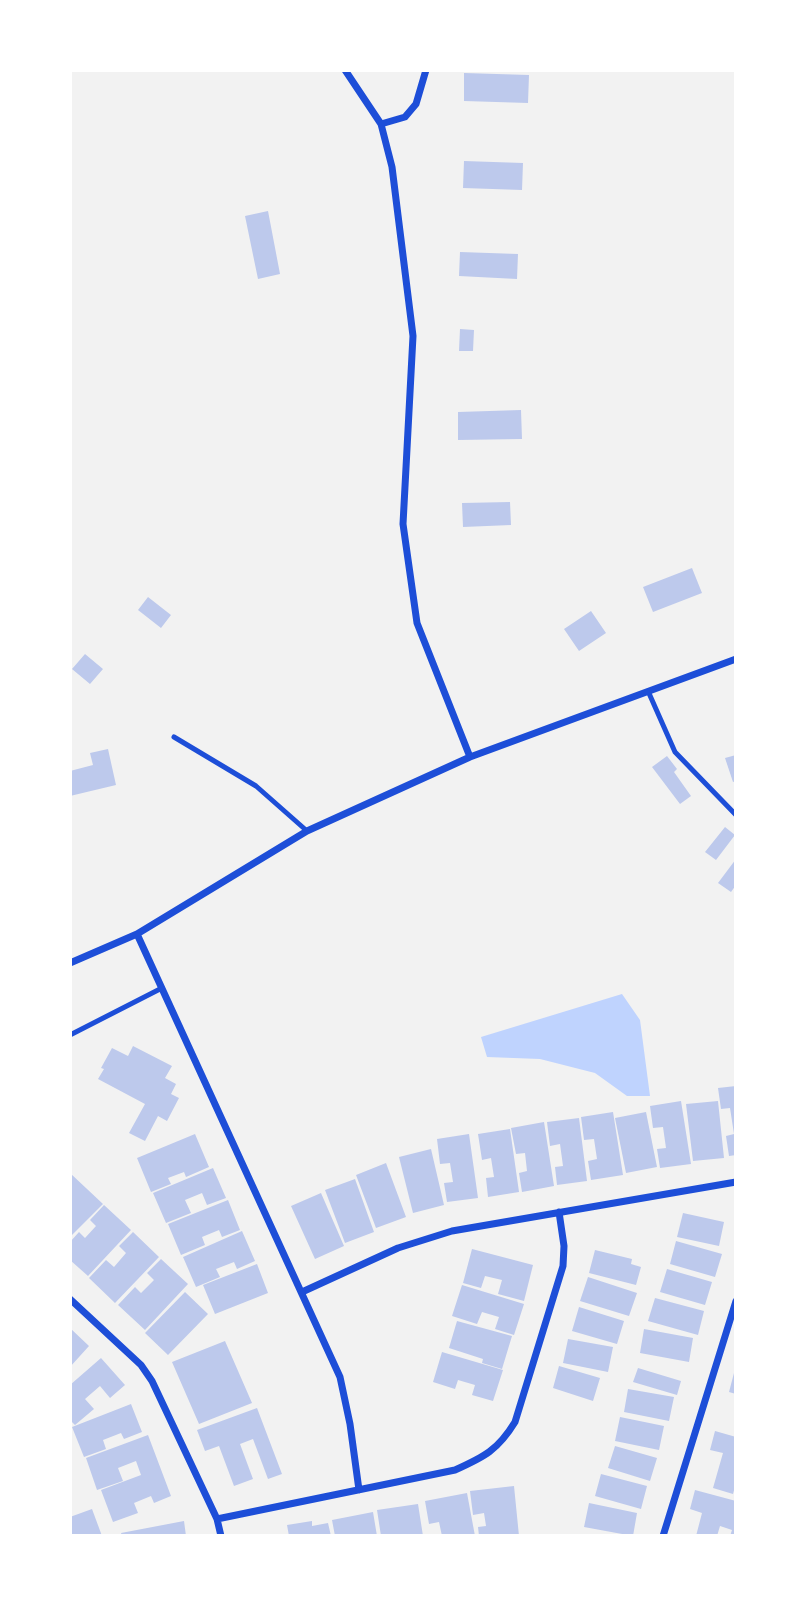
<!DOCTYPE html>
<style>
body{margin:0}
#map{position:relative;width:806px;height:1606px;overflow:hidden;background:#f2f2f2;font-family:"Noto Sans",sans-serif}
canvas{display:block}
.frame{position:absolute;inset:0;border:72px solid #fff;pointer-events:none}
</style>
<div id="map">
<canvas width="806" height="1606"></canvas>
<div class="frame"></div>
</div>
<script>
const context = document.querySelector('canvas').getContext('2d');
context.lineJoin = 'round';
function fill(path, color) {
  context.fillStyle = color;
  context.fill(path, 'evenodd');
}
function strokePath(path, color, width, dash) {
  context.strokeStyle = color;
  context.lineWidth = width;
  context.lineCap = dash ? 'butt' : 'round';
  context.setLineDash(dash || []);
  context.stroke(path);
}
fill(new Path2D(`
 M622 994 640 1020 650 1096H627L595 1073 540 1059 487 1057 481 1037Z`), '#bfd3fe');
fill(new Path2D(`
 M464 73 529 75 528 103 464 101Z
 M464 161 523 163 522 190 463 188Z
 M268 211 280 274 258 279 245 216Z
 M460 252 518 254 517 279 459 276Z
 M460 329 474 330 473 351H459Z
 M521 410 522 439 458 440V412Z
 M510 502 511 525 463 527 462 503Z
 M692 568 702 593 653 612 643 587Z
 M148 597 171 615 161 628 138 610Z
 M591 611 606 633 579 651 564 629Z
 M85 654 103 669 90 684 72 669Z
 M108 749 116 785 70 796V771L93 765 90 753Z
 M736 755V781L733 782 725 758Z
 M667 756 677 769 674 772 691 796 680 804 652 767Z
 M725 827 735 835 716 860 705 852Z
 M736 859V885L731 892 718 883Z
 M133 1046 172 1066 165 1078 176 1084 171 1094 179 1098 167 1121 158 1116 145 1141 129 1133 145 1104 98 1079 104 1069 101 1068 112 1048 128 1056Z
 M736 1086V1155L729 1156 726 1136 734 1134 730 1108 721 1109 718 1088Z
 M681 1101 691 1164 660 1168 657 1149 666 1148 663 1127 653 1128 650 1106Z
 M718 1101 724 1158 693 1161 686 1104Z
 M613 1112 623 1175 591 1180 588 1161 597 1159 594 1139 584 1140 581 1117Z
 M646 1112 657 1167 626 1173 615 1118Z
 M579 1118 587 1181 557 1185 555 1167 563 1166 560 1144 550 1146 547 1122Z
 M544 1122 554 1186 522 1192 519 1173 527 1171 525 1153 516 1154 511 1128Z
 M510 1129 519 1192 488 1197 486 1178 494 1177 491 1158 482 1160 478 1134Z
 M195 1134 209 1167 186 1177 184 1172 168 1178 171 1184 151 1192 137 1158Z
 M469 1134 478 1198 447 1202 444 1183 453 1182 450 1163 440 1164 437 1139Z
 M431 1149 444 1205 413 1213 399 1157Z
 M386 1163 406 1217 376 1228 356 1175Z
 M213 1168 226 1198 207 1205 202 1193 185 1200 191 1213 166 1223 153 1193Z
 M70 1173 103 1204 70 1237Z
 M355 1179 374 1232 345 1243 325 1190Z
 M321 1193 344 1246 315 1259 291 1206Z
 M228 1200 240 1230 222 1237 219 1230 202 1237 205 1245 181 1255 168 1224Z
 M104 1205 131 1230 88 1276 70 1260V1242L79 1232 85 1238 96 1226 90 1220Z
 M683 1213 724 1222 719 1246 677 1237Z
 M242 1231 255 1261 237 1269 234 1262 216 1269 220 1277 196 1287 183 1257Z
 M133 1232 159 1257 115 1303 89 1278 106 1260 114 1267 126 1253 119 1246Z
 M676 1241 722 1254 715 1277 670 1264Z
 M472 1249 533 1265 524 1301 498 1294 502 1280 485 1276 481 1288 463 1283Z
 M595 1250 632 1259 631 1264 641 1267 636 1285 589 1273Z
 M161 1259 188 1284 145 1330 118 1305 135 1287 141 1293 154 1280 147 1273Z
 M257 1264 268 1293 215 1314 203 1285Z
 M667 1269 712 1282 705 1305 660 1292Z
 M588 1277 637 1293 629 1316 580 1301Z
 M462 1285 524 1304 514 1335 495 1329 499 1317 482 1312 477 1324 452 1316Z
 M185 1292 208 1314 168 1355 145 1333Z
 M655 1298 704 1311 698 1335 648 1321Z
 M579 1307 624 1321 617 1344 572 1331Z
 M457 1321 512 1336 502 1369 482 1363 483 1359 449 1348Z
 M70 1328 89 1346 70 1367Z
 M644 1329 693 1338 689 1362 640 1353Z
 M568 1339 613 1347 608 1372 563 1363Z
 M225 1341 252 1403 199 1424 172 1362Z
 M442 1352 503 1370 493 1401 472 1395 475 1385 458 1380 455 1389 433 1382Z
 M101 1358 125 1385 110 1398 100 1386 85 1399 94 1409 75 1425 70 1420V1385Z
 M559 1366 600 1378 593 1401 553 1388Z
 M638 1368 681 1381 677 1395 633 1382Z
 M734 1373 736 1374V1394L729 1392Z
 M628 1389 674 1397 669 1421 624 1412Z
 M131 1404 142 1432 124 1439 121 1433 103 1440 106 1449 84 1457 72 1427Z
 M257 1408 282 1474 268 1479 253 1439 240 1444 253 1479 234 1486 219 1446 205 1451 197 1430Z
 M620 1417 664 1426 659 1450 615 1441Z
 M715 1431 736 1437V1483L733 1494 713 1488 723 1453 710 1450Z
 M148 1435 171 1496 154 1503 151 1496 134 1503 138 1513 113 1522 101 1490 141 1475 136 1461 118 1468 123 1481 97 1490 86 1458Z
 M615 1446 657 1458 650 1481 608 1468Z
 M601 1474 647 1486 641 1509 595 1496Z
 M514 1486 519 1536H479L478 1527 486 1526 484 1513 473 1515 470 1491Z
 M695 1490 736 1501V1536H730L732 1530 720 1526 717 1536H696L702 1513 690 1509Z
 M467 1493 475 1536H442L439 1522 429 1524 425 1501Z
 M589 1503 637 1513 633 1536 584 1527Z
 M418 1504 423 1536H381L377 1510Z
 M92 1509 102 1536H70V1517Z
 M373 1512 377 1536H335L332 1520Z
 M184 1521 186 1536H122L121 1533Z
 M312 1521V1526L328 1523 331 1536H289L287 1525Z`), '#bdc9ec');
strokePath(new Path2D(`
 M648 691 675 752 736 815
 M174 737 256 786 307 831
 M70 1035 162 988`), '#1d4ed8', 5);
strokePath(new Path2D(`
 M345 70 381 124 392 167 413 336 403 524 417 623 470 757
 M381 124 405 117 416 104 426 70
 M137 934 340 1377 350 1424 359 1490
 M70 963 137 934 307 831 470 757 736 659
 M302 1292 398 1248 452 1231 736 1182
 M70 1299 141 1365 152 1381 217 1519 221 1536
 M217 1519 455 1470C484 1457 498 1450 515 1422L563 1266 564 1246 559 1212
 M663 1536 736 1301`), '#1d4ed8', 7);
</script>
